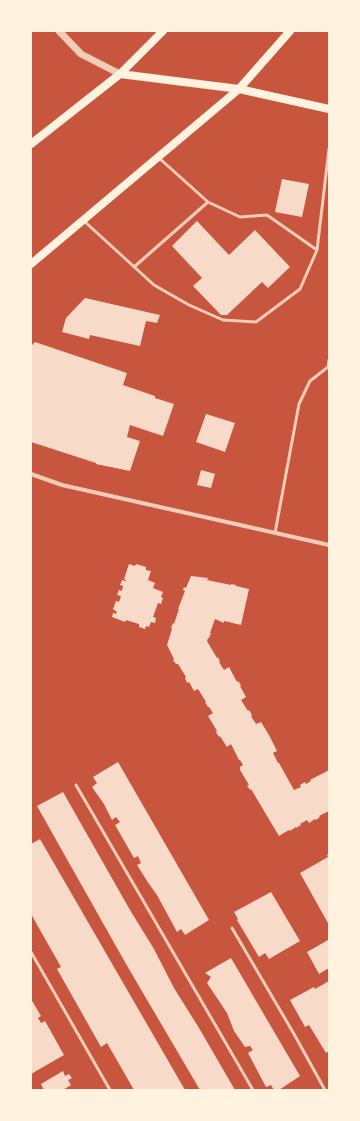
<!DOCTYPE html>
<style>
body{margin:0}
#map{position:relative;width:360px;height:1121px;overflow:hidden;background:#c8553d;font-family:"Golos Text",sans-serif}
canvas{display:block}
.frame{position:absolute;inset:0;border:32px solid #fff3e0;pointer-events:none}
</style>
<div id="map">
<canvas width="360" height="1121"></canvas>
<div class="frame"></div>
</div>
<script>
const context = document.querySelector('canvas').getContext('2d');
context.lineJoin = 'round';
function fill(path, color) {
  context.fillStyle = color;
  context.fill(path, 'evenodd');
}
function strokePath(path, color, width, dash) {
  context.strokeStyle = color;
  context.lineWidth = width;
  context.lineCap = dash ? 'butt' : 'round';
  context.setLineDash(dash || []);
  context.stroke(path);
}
fill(new Path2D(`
 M282 179 309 184 302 217 275 212Z
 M197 221 229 255 255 230 290 267 268 288 262 282 227 315H221L193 286 202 278 172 246Z
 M85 298 160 315 157 323 146 321 140 346 90 335 89 339 62 332 66 318Z
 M35 342 127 373 123 385 155 396V398L174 404 163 436 130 425 127 437 140 441 130 471 96 464V463L31 442V346Z
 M206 414 235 423 225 452 196 442Z
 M201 470 215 474 211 488 197 485Z
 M129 564 135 566 136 564 146 567V570L151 571 148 580 155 583 153 588 163 592 161 597 163 598 161 604 158 603 153 617 156 618 155 623 151 622 149 627 146 626 145 629 139 627V624L126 620 125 622 112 617 113 613 116 614 117 612 113 609 116 601 119 602 121 596 117 595 119 590 122 591 123 586 120 585 122 580 126 581V580L124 579Z
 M191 576 208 578 207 580 231 585V584L236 585V586L249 589 241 625 224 621V623L215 619 210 633H211L209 638H208L207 641 217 658 218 657 220 662H219L224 670 229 667 237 682 238 681 241 685 240 686 246 697 241 700 248 711 249 710 252 715 251 716 256 724 261 722 269 735 277 751 273 753 278 763H279L294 790 301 787 300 785 305 782 306 784 311 781 310 780 329 770V811L319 816 320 817 316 820 315 819 309 823 307 820 300 824 301 825 296 828V827L290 831 289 830 279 836 251 789 250 790 247 785H249L240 770V767L243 765 240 760H239L231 744 227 747 220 736 219 737 216 732 217 731 208 716 213 713 209 707H208L205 702H206L198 689 194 691 189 682 187 683 185 678 186 677 178 664H176L173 660 174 659 167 645 172 629 171 628 173 623 174 624 179 609H178L185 591 183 590 184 587 186 588Z
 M118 762 209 920 185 935 181 929 177 932 157 895 147 881 137 865 141 863 138 856 134 858 115 825 120 822 116 817 112 820 104 804 92 787 97 783 93 777Z
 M63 792 130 910 154 949 174 988 199 1028 235 1090H200L126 964 37 806Z
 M40 839 185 1090H134L107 1043 101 1047 57 969 61 967 31 914V844Z
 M329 854V925L300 873 328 857 327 855Z
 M271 892 300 941 269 959 265 953 259 957 237 920 238 919 234 912Z
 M328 940 329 968 319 974 307 952Z
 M231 958 300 1076 279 1090H274L271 1085 266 1087 248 1053 253 1050 250 1046 245 1047 234 1031 227 1013 207 983 211 977 205 973Z
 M329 981V1051L326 1053 309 1025 305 1027 290 1000 314 987 315 989Z
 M31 999 41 1016 38 1018 41 1023 45 1021 64 1055 31 1074Z
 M63 1071 65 1076 69 1074 72 1078 68 1080 71 1085 63 1090H44L41 1084Z`), '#f7dbc8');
strokePath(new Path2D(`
 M159 158 208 202 240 217 267 215 317 250
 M84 221 154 285 189 305 223 320 256 322 300 289 317 250 329 149
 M134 267 208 202
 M275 533 299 404 310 381 328 367 329 360
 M76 785 253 1090
 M232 928 294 1034 325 1090
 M31 952 110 1090`), '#f1ccb7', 3);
strokePath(new Path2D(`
 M31 474 62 485 329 545`), '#f1ccb7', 4);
strokePath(new Path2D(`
 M59 31 81 54 120 74`), '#f1ccb7', 7);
strokePath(new Path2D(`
 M120 74 239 89 329 109
 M31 144 120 74 163 31
 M31 264 239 89 290 31`), '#fff3e0', 8);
</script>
